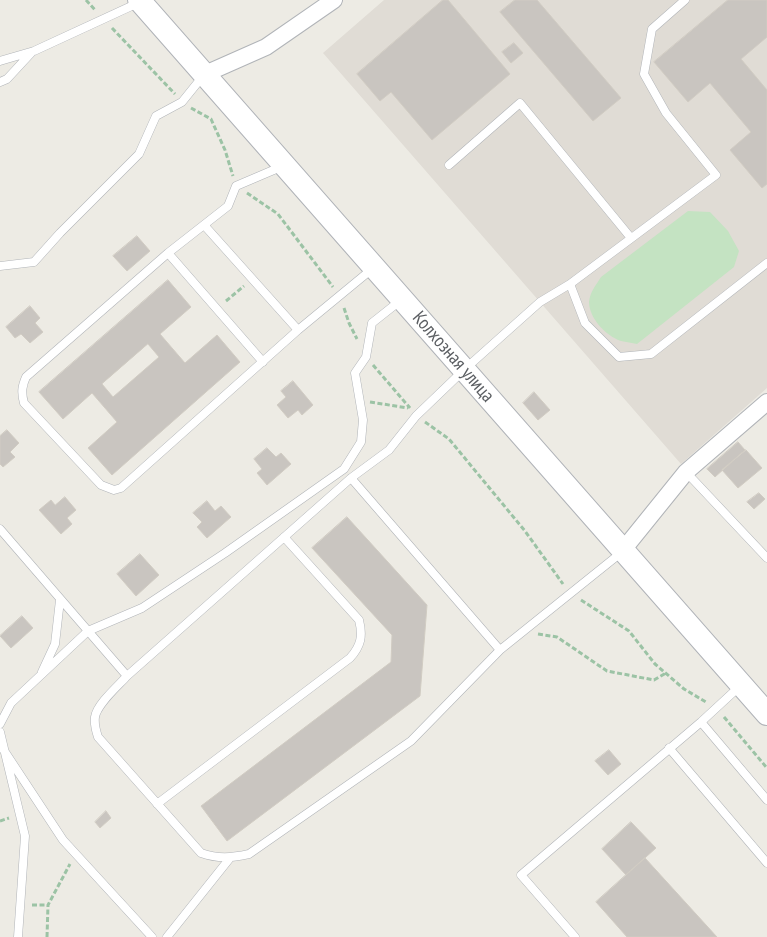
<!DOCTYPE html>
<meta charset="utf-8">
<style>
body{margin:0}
canvas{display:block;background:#edebe4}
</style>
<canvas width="767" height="937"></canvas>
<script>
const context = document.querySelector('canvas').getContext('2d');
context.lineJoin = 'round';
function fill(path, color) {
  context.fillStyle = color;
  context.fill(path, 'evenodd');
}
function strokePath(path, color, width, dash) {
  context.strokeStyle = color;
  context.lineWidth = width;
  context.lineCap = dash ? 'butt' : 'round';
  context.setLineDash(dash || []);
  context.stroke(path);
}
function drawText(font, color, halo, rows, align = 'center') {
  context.font = font + ' "PT Sans Narrow",sans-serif';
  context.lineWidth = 4;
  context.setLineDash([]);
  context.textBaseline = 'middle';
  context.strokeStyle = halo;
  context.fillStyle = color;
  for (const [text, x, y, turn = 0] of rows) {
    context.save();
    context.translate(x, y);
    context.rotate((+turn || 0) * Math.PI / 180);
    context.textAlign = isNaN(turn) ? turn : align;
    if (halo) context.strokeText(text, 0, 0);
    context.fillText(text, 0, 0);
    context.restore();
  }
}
fill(new Path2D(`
 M384 0H767V388L681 464 323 53Z`), '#e0dcd5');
fill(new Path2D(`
 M688 211 710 212 728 231 739 251 734 267 637 344C632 343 626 342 621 341 606 336 589 318 589 302 590 292 596 285 601 277Z`), '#c4e3c2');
const building = new Path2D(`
 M443 0H448L510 74 432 140 391 92 380 101 357 74Z
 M515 0H537L621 98 593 121 500 12Z
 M728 0H767V37L741 59 767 90V184L762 188 730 150 751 132 710 83 688 102 654 62Z
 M514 43 523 53 511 63 502 52Z
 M137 236 150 251 127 271 113 256Z
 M168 280 191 307 160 334 185 363 217 335 240 362 112 475 88 448 117 422 92 393 63 419 39 392ZM148 344 159 357 113 397 102 384Z
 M30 306 40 318 35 323 43 332 30 343 21 334 15 338 6 327Z
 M293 381 313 405 302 415 298 410 288 418 277 405 286 397 281 391Z
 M534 392 550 410 538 420 523 403Z
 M7 430 19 443 10 452 15 457 3 467 0 464V436Z
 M738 442 745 450 715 477 707 469Z
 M267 448 276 457 281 453 291 464 267 485 257 473 262 469 254 459Z
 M746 450 762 468 738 488 722 470Z
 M759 493 765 499 754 509 747 502Z
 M65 497 76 510 67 518 72 524 61 534 39 510 51 500 55 505Z
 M207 501 215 511 221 506 231 517 207 538 197 527 202 522 193 513Z
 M347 517 427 605 420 696 227 841 201 806 391 662 392 635 312 548Z
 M140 554 159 575 136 596 117 574Z
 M22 616 33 628 11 648 0 636Z
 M609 750 621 764 608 775 595 761Z
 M106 811 111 818 100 828 95 822Z
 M631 822 656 848 626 875 602 849Z
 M645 858 717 937H627L596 902Z`);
fill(building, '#c9c5c0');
strokePath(building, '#d1ccc3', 1);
const service = new Path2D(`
 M0 61 34 51 138 3
 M0 82 7 79 32 52
 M449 165 520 103 631 238
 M283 166 236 186 228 206 168 253 26 377C22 386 21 392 24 403L101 485 114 490 121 488 298 330 372 269
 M204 225 298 330
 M168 253 263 362
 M0 266 34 262 60 233 139 154 156 116 182 102 203 76
 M570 284 585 323 619 357 651 354 767 263
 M686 472 767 558
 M351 478 500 650
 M0 529 127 676
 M622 552 500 650 411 741 249 854C231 858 218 859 201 853L98 737C96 731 94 724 95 717 97 704 118 686 127 676L351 478 389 450 416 416 465 369 540 302 570 284 716 175 666 113 644 74 652 29 685 0
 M42 672 55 644 60 600
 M701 722 767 800
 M0 724 11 703 88 631 142 608 225 553 344 469 361 442 363 420 355 373 366 357 372 323 401 300
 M0 732 25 836 18 937
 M669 748 767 863
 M3 749 63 840 152 937
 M157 804 350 658C361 646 363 636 359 620L284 537
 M167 937 230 858
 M575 937 521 875 701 722 740 686`);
const minor = new Path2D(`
 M205 74 266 47 334 0
 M623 550 686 472 767 402`);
const secondary = new Path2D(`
 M139 0 767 714`);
strokePath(service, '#b1b4b8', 9);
strokePath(minor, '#b1b4b8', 18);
strokePath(secondary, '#b0b3b8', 24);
strokePath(new Path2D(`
 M86 0 96 11
 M112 28 175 94
 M191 108 211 119 225 150 233 176
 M247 193 278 214 333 287
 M226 301 244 286
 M344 308 349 323 357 339
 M373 365 410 408
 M370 402 408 408
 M425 422 449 439 525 531 563 584
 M581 600 629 631 655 664 684 689 706 702
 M538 634 557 637 607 671 654 680 666 673
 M724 717 767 768
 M0 821 9 818
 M32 905H48
 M47 937 48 905 70 864`), '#9cc3a5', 3, [5, 2.5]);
strokePath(service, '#fff', 8);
strokePath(minor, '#fff', 16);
strokePath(secondary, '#fff', 22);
drawText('19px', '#5c5f63', '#fff', [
 ["Колхозная улица",453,357,49]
]);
</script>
